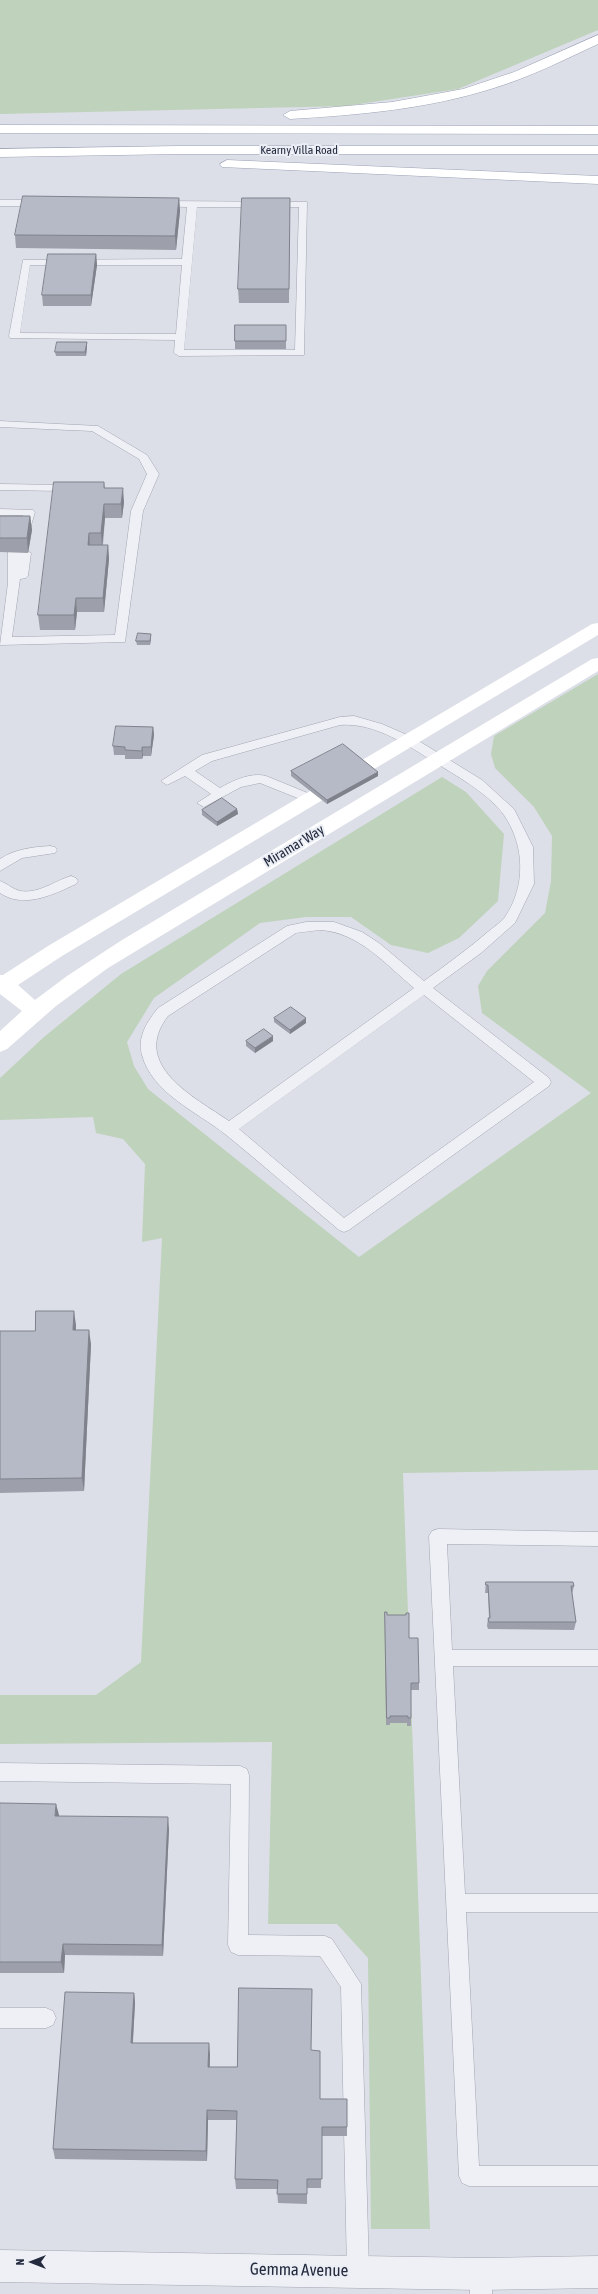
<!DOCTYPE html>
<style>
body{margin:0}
#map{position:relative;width:598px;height:2294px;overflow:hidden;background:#dcdfe7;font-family:"Asap Condensed",sans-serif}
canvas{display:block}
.north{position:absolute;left:12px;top:2242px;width:40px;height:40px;-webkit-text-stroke:3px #ebeef5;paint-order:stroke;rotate:270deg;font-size:11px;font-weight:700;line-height:16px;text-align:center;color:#252b3f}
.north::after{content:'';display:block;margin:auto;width:14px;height:18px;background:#252b3f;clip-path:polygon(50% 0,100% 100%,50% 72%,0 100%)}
</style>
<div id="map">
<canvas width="598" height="2294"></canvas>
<div class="north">N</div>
</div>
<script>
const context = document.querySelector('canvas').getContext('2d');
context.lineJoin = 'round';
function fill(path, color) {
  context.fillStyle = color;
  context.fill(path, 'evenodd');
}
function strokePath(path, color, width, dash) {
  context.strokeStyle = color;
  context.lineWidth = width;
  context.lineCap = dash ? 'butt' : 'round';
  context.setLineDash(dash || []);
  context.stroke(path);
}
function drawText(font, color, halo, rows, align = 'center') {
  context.font = font + ' "Asap Condensed",sans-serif';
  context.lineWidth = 4;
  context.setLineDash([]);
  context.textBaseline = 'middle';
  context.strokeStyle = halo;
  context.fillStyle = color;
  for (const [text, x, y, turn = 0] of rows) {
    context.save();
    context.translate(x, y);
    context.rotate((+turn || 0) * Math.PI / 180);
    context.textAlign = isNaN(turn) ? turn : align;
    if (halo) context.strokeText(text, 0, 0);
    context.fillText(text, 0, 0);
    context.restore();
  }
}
fill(new Path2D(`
 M0 0H598V30L458 89 346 106 0 114Z
 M598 674V1470L403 1473 430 2229H371L368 1958 337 1924H268L272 1742 0 1744V1695H96L141 1662 162 1238 142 1242 145 1164 123 1139 96 1133 93 1117 0 1120V1078L44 1037 121 974 442 777 466 792 504 834 498 901 459 938 428 953 391 945 351 917H306L260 923 154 998 127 1042 134 1066 148 1089 359 1257 591 1093 482 1013 478 986 487 971 545 913 551 881 552 836 534 807 495 768 491 754 494 736Z`), '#bfd2bc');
const lane = new Path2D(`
 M0 200H41L46 203 41 206H0Z
 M159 201 307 202 304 355 179 356 174 353 175 340 10 338 9 336 23 260 182 259 187 207 156 206 154 204ZM197 207H299L295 350H184ZM30 265H182L176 334 20 333Z
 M0 421 98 426 147 455 159 474 143 511 125 642 0 645 8 583V552L14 549 20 552 25 550 31 553 28 576 26 578 20 579 12 637 115 635 131 511 147 474 139 459 92 431 0 427Z
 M0 484 64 485 70 488 64 491 0 490Z
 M0 509 33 510 35 512 29 532H21L19 530 23 515H0Z
 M354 716 382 724 414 738 482 780 514 809 533 847 534 884 515 923 481 953 433 988 549 1078 551 1082 549 1086 349 1230 344 1232 339 1230C301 1198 263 1165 225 1134 197 1112 152 1093 142 1055 137 1037 147 1022 158 1008L287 926 306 922H334L362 932 379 943 424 981C446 965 468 949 489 931 494 927 501 922 505 917 526 886 525 846 504 815 491 796 459 777 439 765 410 747 376 722 340 725L212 761 195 771 220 788C232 781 251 772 266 776L315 796 316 799 310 803 260 783 241 787 204 807 197 803 211 794 185 776 167 785 161 781 202 755 340 717ZM320 930C359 932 386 965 414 988L229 1121C194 1097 130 1065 168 1016L296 933ZM424 995 534 1082 344 1218 239 1129Z
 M50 846 55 847 57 850 55 853 22 858 0 871V859C15 849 33 847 50 846Z
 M71 876 76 878 78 881 76 884C52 895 24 909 0 893V881C7 883 12 889 20 891 39 894 54 881 71 876Z
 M438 1529 598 1532V1546L447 1544 452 1650H598V1666H453L465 1894H598V1912H466L479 2166H598V2186H469L462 2183 459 2176 429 1536 432 1531Z
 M0 1763 240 1766 247 1769 249 1775 248 1935 325 1936 332 1939 361 1984 369 2271 366 2279 358 2282 350 2279 347 2271 341 1987 320 1956 238 1955 231 1952 228 1945 231 1784 0 1781Z
 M0 2008H46L53 2011 56 2018 53 2025 46 2028H0Z
 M481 2263 489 2266 492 2274V2294H470V2274L473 2266Z`);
const street = new Path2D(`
 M0 2250 481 2258 598 2256V2288L481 2290 0 2282Z`);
const primary = new Path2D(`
 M598 35V44C564 60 530 77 494 88 428 109 359 115 290 119L283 115 290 111 392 102 463 89 514 72Z
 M0 125 598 126V134L0 133Z
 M179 146H598V154H179L0 157V149Z
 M227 160 598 176V184L222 167 220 164Z`);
strokePath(lane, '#a1a5b1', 1);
strokePath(street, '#a1a5b1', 1);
strokePath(primary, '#9aa2b4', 1);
fill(lane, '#eff0f5');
fill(street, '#eff0f5');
fill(new Path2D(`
 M598 623V635L62 956 18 985 35 1000 67 976 122 940 592 659 598 658V671L108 968 56 1006 7 1049 0 1052V1031L22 1011 0 994V975H3L48 946 592 624Z`), '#fff');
fill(primary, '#fff');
fill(new Path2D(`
 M179 198 180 211 176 250 16 248 15 235Z
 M290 198 289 303H239L238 289Z
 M96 254 97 265 91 306H43L42 295Z
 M286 325V349H235V341Z
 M87 342V346L86 356H56L55 352Z
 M104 482 105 488 124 502 122 518H105L103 545H108L109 559 104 612H77L75 630H40L38 615Z
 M0 516H30L32 530 28 553 0 552Z
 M151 638 150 645H137L136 641Z
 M153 727 154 735 151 756H143L142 759H125V755H114L113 746Z
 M291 771 378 772V776L327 804 291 776Z
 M237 809 238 814 217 826 202 815V810Z
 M274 1018 306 1023 290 1034 274 1022Z
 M246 1041H273L255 1053 246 1046Z
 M76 1325V1330L91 1344 84 1491 0 1493V1331H35Z
 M486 1582 574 1586 572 1594 576 1622 574 1630 488 1629 487 1626 488 1618H489L488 1593H485Z
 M385 1612 409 1638 419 1683V1690H411V1726H407V1723H390V1725H386Z
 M0 1803 59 1816 169 1829 163 1956 65 1955 64 1973H0Z
 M134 1993 135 2003 133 2043 210 2054V2067H237L311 2050 320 2099 347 2127V2136H322L321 2188H307V2204L278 2203 277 2189H236L235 2179 237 2120H208L207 2161 55 2159 53 2149Z`), '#9da0ab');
fill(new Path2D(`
 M179 198 180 211 176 250 175 236Z
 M96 254 97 265 91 306V295Z
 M87 342V346L86 356 85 352Z
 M123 488 124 502 122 518 121 504Z
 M104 504 105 518 102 547 101 533Z
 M30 516 32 530 28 553 27 538Z
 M89 533 90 547 88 545Z
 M108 545 109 559 104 612 103 598Z
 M76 598 77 612 75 630 74 615Z
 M151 634V638L150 645V641Z
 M153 727 154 735 151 756V747Z
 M142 747 143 756 142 759Z
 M378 772V776L327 804V800Z
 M237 809 238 814 217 826V822Z
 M306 1018V1023L290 1034V1030Z
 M273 1036V1041L255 1053V1048Z
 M74 1311 76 1325 75 1344 73 1330Z
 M89 1330 91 1344 84 1491 82 1478Z
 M56 1804 59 1815 58 1828 55 1816Z
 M168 1817 169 1829 163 1956 162 1945Z
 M63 1944 65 1955 64 1973 61 1962Z
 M134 1993 135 2003 132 2053 131 2043Z
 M209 2043 210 2054 209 2077 208 2067Z
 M207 2110 208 2120 207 2161 206 2151Z`), '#7f828b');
const building = new Path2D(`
 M23 196 179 198 175 236 15 235Z
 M242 198H290L289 289H238Z
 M48 254H96L91 295H42Z
 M235 325H286V341H235Z
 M57 342H87L85 352H55Z
 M54 482H104V488H123L121 504H104L101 533H89L88 545H108L103 598H76L74 615H38Z
 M0 516H30L27 538H0Z
 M138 633 151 634 150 641H136Z
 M116 726 153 727 151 747H142V751L125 750V747L113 746Z
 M343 744 378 772 327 800 291 771Z
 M222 798 237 809 217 822 202 810Z
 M291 1007 306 1018 290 1030 274 1018Z
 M264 1029 273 1036 255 1048 246 1041Z
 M36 1311H74L73 1330H89L82 1478 0 1479V1331H35Z
 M486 1582H573L574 1586H571L576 1622H489L488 1618H490L488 1585H486Z
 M385 1612H387V1615H406V1613H409V1638H418L419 1683H411V1718H408V1716H390V1718H387Z
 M0 1803 56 1804 55 1816 168 1817 162 1945 63 1944 61 1962H0Z
 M239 1988 312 1989 311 2050 320 2051V2099H347V2127H322V2179H307V2194H277L278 2180 235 2179 237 2111 207 2110 206 2151 53 2149 65 1992 134 1993 131 2043H209L208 2067H237Z`);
fill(building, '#b6bac7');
strokePath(building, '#7f828b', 1);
drawText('12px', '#252b3f', '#ebeef5', [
 ["Kearny Villa Road",299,150]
]);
drawText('14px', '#252b3f', '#ebeef5', [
 ["Miramar Way",294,846,-31]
]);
drawText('17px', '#252b3f', '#ebeef5', [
 ["Gemma Avenue",299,2270,1]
]);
</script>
